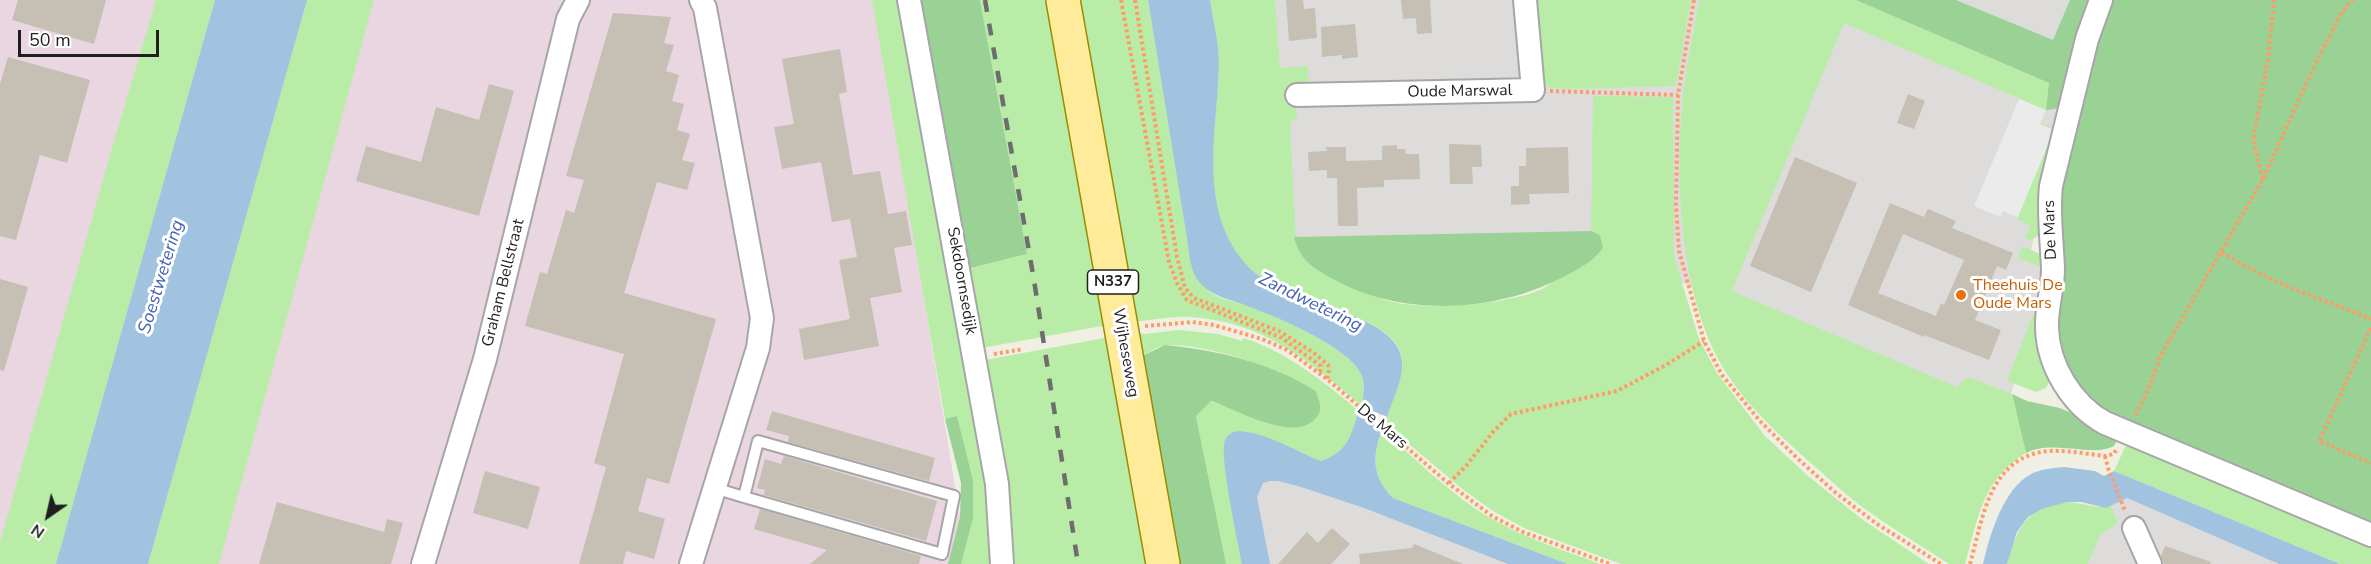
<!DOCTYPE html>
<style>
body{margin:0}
#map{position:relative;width:2371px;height:564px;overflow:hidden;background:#f0efe4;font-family:"Nunito Sans",sans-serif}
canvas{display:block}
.north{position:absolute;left:18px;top:486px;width:60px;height:60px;-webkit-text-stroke:4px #fff;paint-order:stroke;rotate:214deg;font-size:16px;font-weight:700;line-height:24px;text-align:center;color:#1f1f1f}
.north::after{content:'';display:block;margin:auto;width:21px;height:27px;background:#1f1f1f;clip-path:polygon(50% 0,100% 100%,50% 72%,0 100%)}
.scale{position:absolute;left:18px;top:30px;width:141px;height:27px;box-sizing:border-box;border:3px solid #1f1f1f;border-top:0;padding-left:8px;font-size:18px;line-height:21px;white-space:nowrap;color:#1f1f1f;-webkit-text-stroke:4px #fff;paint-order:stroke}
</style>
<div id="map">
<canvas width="2371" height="564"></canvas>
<div class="north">N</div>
<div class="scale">50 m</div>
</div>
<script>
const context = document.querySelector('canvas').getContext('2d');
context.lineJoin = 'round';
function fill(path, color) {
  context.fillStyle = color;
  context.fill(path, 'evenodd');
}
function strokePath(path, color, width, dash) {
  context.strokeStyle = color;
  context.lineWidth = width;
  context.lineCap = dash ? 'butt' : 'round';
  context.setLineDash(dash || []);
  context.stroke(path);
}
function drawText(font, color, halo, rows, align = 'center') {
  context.font = font + ' "Nunito Sans",sans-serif';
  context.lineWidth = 6;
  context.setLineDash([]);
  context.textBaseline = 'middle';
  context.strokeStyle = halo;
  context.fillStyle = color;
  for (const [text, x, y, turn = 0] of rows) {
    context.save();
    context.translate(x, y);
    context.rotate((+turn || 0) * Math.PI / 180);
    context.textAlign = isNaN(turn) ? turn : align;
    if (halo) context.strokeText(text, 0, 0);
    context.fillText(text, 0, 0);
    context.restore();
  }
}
fill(new Path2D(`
 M1250 0H2087L2056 132 2030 255 2047 270 2041 307 2003 416 1621 257 1267 244Z
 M1263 453 1537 564H1121Z
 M2122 475 2327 564H2084Z`), '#dddcdb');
fill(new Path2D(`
 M0 0H875L960 517 963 564H0Z`), '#ead6e1');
fill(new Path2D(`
 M156 0H215L56 564H0V542L112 148Z
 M307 0H374L219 564H148Z
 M872 0H902L970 363 997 564H961L973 519 957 416 945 419Z
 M980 0H1058L1113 324 982 348 967 269 1027 254Z
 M1078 0H1148L1193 268C1198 275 1202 286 1209 291 1218 299 1236 302 1248 306 1275 316 1349 347 1361 374 1366 384 1363 395 1362 406 1309 361 1262 321 1190 317 1169 316 1150 321 1130 322Z
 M1210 0H1275L1280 68 1308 66 1309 89 1294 90 1297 120 1290 121 1296 245C1324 262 1352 284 1381 298 1412 313 1519 305 1547 286 1566 272 1583 251 1600 235L1591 231 1593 96 1673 97 1674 256 1699 339 1717 373 1765 436 1808 476 1863 520 1929 564H1621L1524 528 1493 511 1461 488 1384 423C1391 404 1405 378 1402 358 1396 320 1321 307 1292 294 1274 287 1252 274 1240 258 1197 202 1218 127 1219 63 1219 43 1213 20 1210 0Z
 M1531 0H1691L1676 86 1567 89 1551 88 1538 83Z
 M1699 0H1856L2050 84 2046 110 1844 23 1732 291 1957 387 1968 377 2012 394 2026 453C1982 479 1978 519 1965 564H1949C1920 545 1890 527 1862 507 1847 496 1834 483 1820 471 1780 436 1736 398 1713 349 1679 277 1675 172 1683 94 1687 63 1694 31 1699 0Z
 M2041 123 2058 130 2044 233 2030 240 2025 238 2030 225 2017 219 2054 130 2040 124Z
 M2022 246 2040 254 2044 259 2050 380 2046 388 2036 392 2007 381 2044 286 2043 268 2018 258Z
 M1179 330 1218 334 1242 341 1244 338C1288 353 1323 381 1359 411 1350 437 1349 451 1321 461L1224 451 1242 564H1226L1196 416 1210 401 1277 426 1316 391C1281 369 1209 344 1168 345 1158 345 1147 354 1138 358L1134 333 1145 334Z
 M1115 336 1155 564H1006L985 360Z
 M1382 430C1417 460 1453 497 1494 520 1527 539 1564 550 1600 564H1568L1393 498C1372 477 1372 456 1382 430Z
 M2127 443 2371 540V564H2340L2114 471Z
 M2066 502C2078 502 2102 510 2111 506L2118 523 2100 535 2088 564H2007C2017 528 2026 508 2066 502Z`), '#b9eda7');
fill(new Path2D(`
 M916 0H980L1027 254 967 269Z
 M1856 0H1956L2053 40 2070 0H2094L2063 108 2046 110 2049 83Z
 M2107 0H2371V528L2088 405 2054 345V207Z
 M1591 231 1600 235 1603 248C1593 261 1582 267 1567 275 1497 313 1403 318 1333 279 1313 268 1299 259 1294 237Z
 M1165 345C1217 350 1272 363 1316 391 1317 396 1321 404 1320 409 1320 414 1316 418 1313 421 1290 441 1235 409 1211 401L1196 416 1226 564H1175L1138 358Z
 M2012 394 2027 401 2060 408 2113 431 2117 440 2114 446C2092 458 2054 439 2026 453Z
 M957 416 973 481V519L961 564H948L960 517 961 483 945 419Z`), '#9ad296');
fill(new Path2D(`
 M2019 99 2046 110 2040 124 2054 130 2018 217 2003 211 2000 217 1974 206Z`), '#ebebeb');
fill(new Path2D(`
 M215 0H307L148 564H56Z
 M1148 0H1210C1213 20 1219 42 1219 63 1218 128 1198 200 1240 257 1251 273 1273 286 1291 294 1323 308 1409 322 1402 370 1400 386 1392 402 1387 417L1362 406C1363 395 1366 384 1361 374 1349 347 1275 316 1247 306 1232 300 1213 297 1201 284 1189 272 1189 248 1186 232Z
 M1359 411 1382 430C1372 456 1372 477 1393 498L1568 564H1508L1364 508 1298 486 1278 481H1270L1263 483 1257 497 1270 564H1242C1238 541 1219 458 1225 440 1227 435 1233 431 1239 431 1265 432 1298 452 1321 461 1349 451 1350 436 1359 411Z
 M2064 467 2095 471 2104 476 2114 471 2340 564H2279L2127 498 2106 508 2081 502H2067L2042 509 2028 517 2017 532 2007 564H1983C1990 535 2003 489 2031 474 2041 469 2054 468 2064 467Z`), '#a2c3e0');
strokePath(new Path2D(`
 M1367 427 1374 406`), '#a2c3e0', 6);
fill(new Path2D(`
 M18 0H106L94 44 12 20Z
 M1286 0H1303L1304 9 1315 8 1317 38 1289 41Z
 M1401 0H1430L1432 33 1417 34 1416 18 1403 19Z
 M613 13 671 17 664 43 674 45 666 71 679 75 672 101 684 104 677 130 690 134 682 160 695 163 687 190 657 182 624 293 716 319 669 484 647 478 638 511 665 519 654 559 626 551 623 564H579L606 467 594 463 624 354 525 326 540 272 547 274 566 210 574 213 584 180 566 176Z
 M1355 24 1358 57 1342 59V55L1322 57 1321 27Z
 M840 49 847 92 839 94 853 175 880 171 888 214 906 211 912 245 894 248 902 292 870 298 879 346 804 360 799 329 850 319 839 260 857 257 850 219 832 222 821 162 782 169 774 127 794 124 782 59Z
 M8 57 90 80 67 163 40 155 16 240 0 236V84Z
 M489 84 514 91 479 216 356 181 366 146 421 162 436 107 479 120Z
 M1908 94 1925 101 1914 129 1897 123Z
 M1449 144 1481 145 1482 167H1472L1473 184H1450Z
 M1397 145V149H1405L1406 154H1419L1420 179 1384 180V187L1357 188 1358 226H1338L1337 178H1327V170L1309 171 1308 152 1327 151 1326 147H1346V161L1382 160V146Z
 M1568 147 1569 193 1529 194 1530 204 1511 205V186H1519V166H1526V148Z
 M1795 157 1857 183 1811 292 1750 266Z
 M1890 203 1924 217 1928 209 1956 221 1952 228 2013 253 2006 270 1997 266 1975 320 2001 330 1989 360 1924 335V337L1848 305ZM1903 234 1964 260 1944 305 1941 303 1936 316 1878 293Z
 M0 279 28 287 4 371 0 370Z
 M772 411 935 458 929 481 788 442 789 436 766 430Z
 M784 456 937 501 926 541 764 495 765 490 757 488 765 459 781 464Z
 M485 471 540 487 528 529 473 513Z
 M277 502 384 532 387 519 403 523 391 564H259Z
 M760 509 921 556 919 564H810L827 550 754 529Z
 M1332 528 1350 544 1331 564H1278L1307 532 1318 543Z
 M1414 544 1463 564H1360L1359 554 1412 548Z
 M2165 546 2211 562 2210 564H2164L2161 556Z`), '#c5bfb4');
const service = new Path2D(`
 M714 488 744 497 942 554 954 496 758 441 744 497`);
const minor = new Path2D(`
 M909 0 997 484 1002 564
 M2101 0 2087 39 2051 186C2048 214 2052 241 2053 269 2053 289 2046 309 2047 328 2048 366 2072 405 2105 423L2371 535
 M1297 95 1533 90 1525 0
 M2134 528 2150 564
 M423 564 485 359 568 19 578 0
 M691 564 758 348 762 318 705 8 701 0`);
const primary = new Path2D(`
 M1063 0 1163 564`);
strokePath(service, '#a6a6a6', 14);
strokePath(minor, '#a6a6a6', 26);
strokePath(primary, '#998b00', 36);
strokePath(new Path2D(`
 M1121 0 1169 262 1177 283 1187 300 1282 338 1321 366 1320 373
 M1135 0 1177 257 1185 288 1194 298 1279 331 1314 353 1328 365 1329 370 1327 379
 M1694 0 1678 95 1676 205 1679 251 1704 341 1722 375 1760 421 1797 458 1836 493 1877 524 1941 564
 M1550 91 1678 95
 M2263 179 2253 140 2268 59 2274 0
 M2222 252C2268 282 2321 299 2371 319
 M1145 326 1192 322 1214 325 1262 339 1287 350 1327 379 1448 483 1492 516 1523 532 1610 564
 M2371 328 2319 441 2371 463
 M994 354 1023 349
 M2135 415 2145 397 2161 355 2263 179 2314 67 2342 12 2353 0
 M2105 456 2108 468 2125 511
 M1449 483 1466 466 1493 432 1511 414 1617 391 1666 365 1704 341
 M1970 564C1983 518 1989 456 2049 451 2068 450 2087 454 2105 456L2114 454 2117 448`), '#ff9b66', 4, [3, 3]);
strokePath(service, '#fff', 10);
strokePath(minor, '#fff', 22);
strokePath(primary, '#ffec9a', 33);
strokePath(new Path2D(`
 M985 0 1034 280 1078 564`), '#6d6d6d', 4.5, [12, 12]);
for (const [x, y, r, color] of [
 [1961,295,6,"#e8710a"]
]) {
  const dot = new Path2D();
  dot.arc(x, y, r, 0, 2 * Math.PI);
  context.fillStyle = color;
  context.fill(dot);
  strokePath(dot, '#fff', 2);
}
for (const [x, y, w] of [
 [1113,282,51]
]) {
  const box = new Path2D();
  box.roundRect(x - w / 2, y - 12, w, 24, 4.5);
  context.fillStyle = '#fff';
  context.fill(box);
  strokePath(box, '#1f1f1f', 1.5);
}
drawText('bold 15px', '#1f1f1f', null, [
 ["N337",1113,282]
]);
drawText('16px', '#1f1f1f', '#fff', [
 ["Oude Marswal",1460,92,-1],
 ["De Mars",2051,230,-92],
 ["Sekdoornsedijk",961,281,80],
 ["Graham Bellstraat",504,283,-76],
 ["Wijheseweg",1125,353,80],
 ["De Mars",1382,427,40]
]);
drawText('16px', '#c56008', '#fff', [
 ["Theehuis De",1973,286],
 ["Oude Mars",1973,304]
], 'left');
drawText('italic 18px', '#4562b4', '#fff', [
 ["Soestwetering",162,277,-73],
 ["Zandwetering",1310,303,26]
]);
</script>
